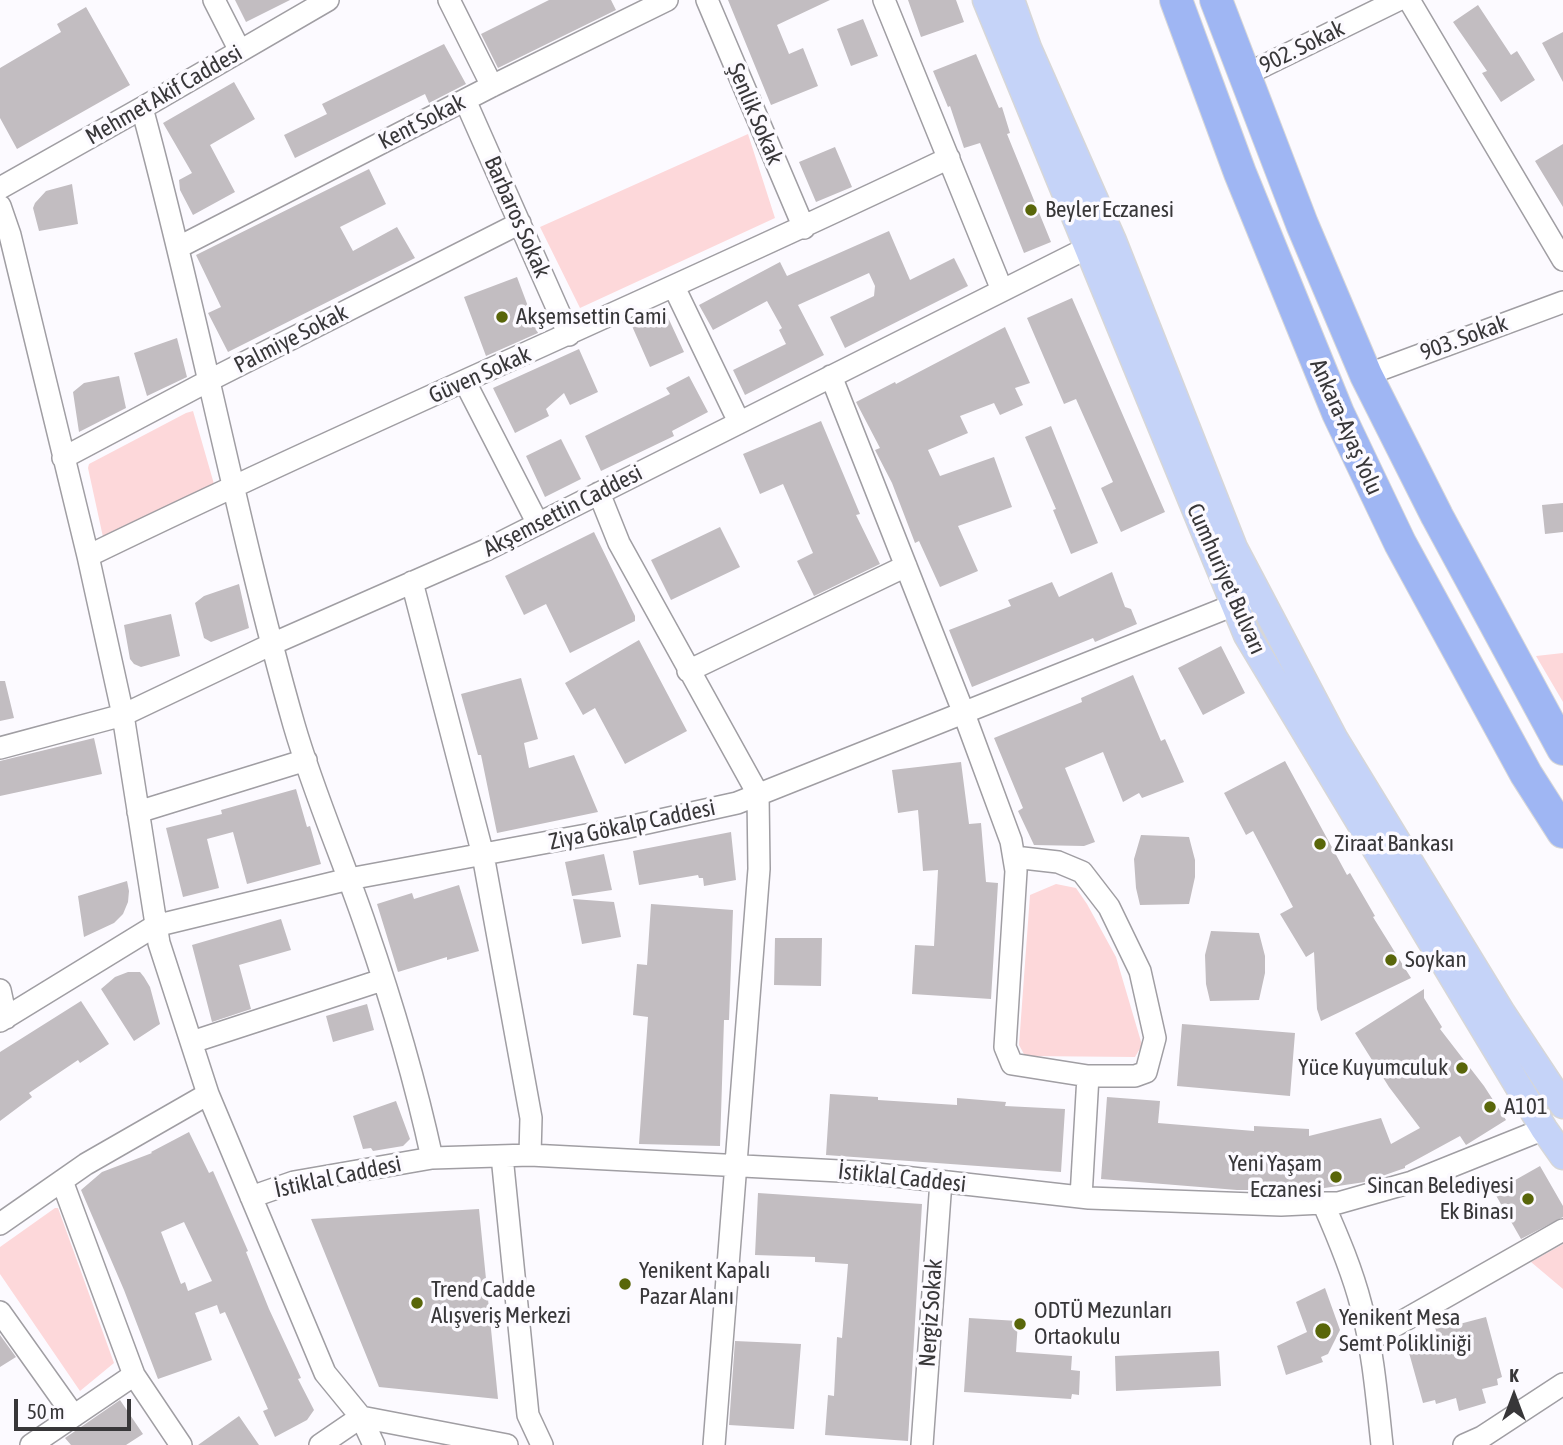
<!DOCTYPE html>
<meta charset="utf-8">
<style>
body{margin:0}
#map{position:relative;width:1563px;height:1445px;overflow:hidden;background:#fcfaff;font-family:"Asap Condensed",sans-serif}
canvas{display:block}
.north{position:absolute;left:1479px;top:1361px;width:70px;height:70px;-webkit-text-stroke:5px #fcfaff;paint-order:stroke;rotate:0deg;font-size:19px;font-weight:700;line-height:28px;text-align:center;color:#383739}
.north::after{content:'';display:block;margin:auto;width:24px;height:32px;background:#383739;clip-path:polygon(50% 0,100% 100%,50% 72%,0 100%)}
.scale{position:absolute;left:14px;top:1399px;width:117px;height:32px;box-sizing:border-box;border:4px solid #383739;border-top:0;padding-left:9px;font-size:21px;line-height:24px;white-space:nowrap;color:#383739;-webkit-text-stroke:5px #fcfaff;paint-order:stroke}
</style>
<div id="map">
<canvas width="1563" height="1445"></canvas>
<div class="north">K</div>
<div class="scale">50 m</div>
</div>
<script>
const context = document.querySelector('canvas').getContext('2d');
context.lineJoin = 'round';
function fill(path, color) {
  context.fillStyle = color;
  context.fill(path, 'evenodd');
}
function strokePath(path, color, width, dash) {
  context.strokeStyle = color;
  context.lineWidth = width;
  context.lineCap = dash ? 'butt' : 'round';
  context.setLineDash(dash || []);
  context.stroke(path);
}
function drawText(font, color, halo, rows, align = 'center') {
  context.font = font + ' "Asap Condensed",sans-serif';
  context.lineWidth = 7;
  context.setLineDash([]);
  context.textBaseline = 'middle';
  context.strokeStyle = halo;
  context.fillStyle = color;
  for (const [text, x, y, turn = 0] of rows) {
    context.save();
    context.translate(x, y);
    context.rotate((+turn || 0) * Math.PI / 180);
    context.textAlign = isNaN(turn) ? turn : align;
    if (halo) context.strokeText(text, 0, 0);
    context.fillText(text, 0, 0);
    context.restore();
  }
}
fill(new Path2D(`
 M748 134 775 218 580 308 540 227Z
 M193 411 214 484 103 537 88 468 89 464 186 413Z
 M1563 653V702L1536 656Z
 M1056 884 1076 888 1087 904 1116 957 1142 1045 1135 1057 1025 1056 1019 1045 1030 895Z
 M55 1208H58L114 1363 80 1391 0 1274V1247Z
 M1563 1244V1289L1531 1262Z`), '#fdd8da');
fill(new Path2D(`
 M235 0H290L246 22Z
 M549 0H611L616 10 498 68 481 34Z
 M728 0H830L777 25 789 54 803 48 818 86 771 105Z
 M908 0H956L964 22 921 37Z
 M1478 5 1511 55 1517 51 1535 80 1501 102 1482 73 1487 71 1453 22Z
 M86 7 130 85 17 149 0 118V68L61 32 57 24Z
 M863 19 878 56 851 66 837 29Z
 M1563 32V82L1542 43Z
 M444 44 466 84 429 103 425 94 295 158 284 135 327 114 322 104Z
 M976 54 999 108 1002 107 1010 133 1007 134 1051 242 1024 253 980 143 964 148 950 106 948 107 933 71Z
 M234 82 255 119 210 145 235 192 193 215 180 190 179 180 192 173 163 123Z
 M1563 144V207L1535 161Z
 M835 147 852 187 816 202 799 162Z
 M369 169 386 204 340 227 353 251 397 227 415 258 228 352 208 313 221 307 196 255Z
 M72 184 78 224 39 231 33 208 35 203 46 191Z
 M889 231 910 280 954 258 968 286 845 348 830 317 874 296 875 286 869 273 798 305 824 355 745 395 733 370 786 344 779 330 782 328 767 301 713 330 699 305 780 262 787 276Z
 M517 277 538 333 486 356 464 297Z
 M1072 298 1165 512 1121 532 1101 488 1113 482 1076 399 1064 404 1027 318Z
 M665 311 684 352 650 367 632 326Z
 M1005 327 1030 383 1015 388 1023 405 1000 415 994 403 960 416 968 433 928 450 940 476 994 457 1012 507 958 526 978 571 940 587 919 541 915 543 892 483 875 450 880 448 856 402 895 382 896 384Z
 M177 338 187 377 147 396 134 353Z
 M579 349 598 392 570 405 564 393 546 409 549 416 515 433 493 388Z
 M119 376 126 408 79 432 73 392 84 383Z
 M689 376 708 412 672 431 674 436 601 471 585 436 670 394 666 388Z
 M821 421 860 514 856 515 880 564 814 596 797 561 813 553 783 484 760 494 743 454Z
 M1051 426 1098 543 1071 554 1053 510 1056 509 1025 437Z
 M561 439 581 479 545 497 526 456Z
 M1563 503V532L1545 534 1542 505Z
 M720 527 740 567 671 600 651 560Z
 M594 532 635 616V621L570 653 546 604 524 615 505 576Z
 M1112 572 1125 607 1131 609 1137 624 1095 642 1093 638 972 687 949 630 1011 606 1008 600 1052 582 1059 597Z
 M239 584 249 628 211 642 204 638 195 603 204 596Z
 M171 614 180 656 141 667 134 664 130 659 124 625Z
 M639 640 687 731 625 764 595 708 583 715 565 683Z
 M1221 646 1245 693 1203 715 1178 668Z
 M1133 675 1161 741 1165 739 1184 782 1142 798 1139 793 1123 802 1103 752 1065 768 1095 842 1084 846 1034 845 1018 811 1023 808 994 738 1082 702 1081 698Z
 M521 678 538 739 524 743 529 768 574 755 598 812 497 833 481 755H478L461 694Z
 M0 681H5L14 718 0 721Z
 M94 738 102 774 0 796V761Z
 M1285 761 1347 875 1350 873 1375 916 1373 917 1411 978 1321 1021 1317 1009 1314 952 1306 957 1280 914 1293 907 1253 831 1246 835 1224 793Z
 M961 762 969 824 981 823 986 882 998 883 991 999 912 994 915 945 934 946 938 870 923 871 918 810 898 813 892 770Z
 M296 789 307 827 310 826 321 864 247 884 233 832 207 839 219 888 183 897 166 828 222 814 221 810Z
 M731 832 736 880 704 886 703 878H699L698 875 639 885 633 851Z
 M1141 835 1189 837 1195 860V877L1189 904 1140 905 1136 888 1134 859Z
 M604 854 612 890 572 896 565 862Z
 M127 881 129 891 128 902 123 914 114 923 84 937 78 896Z
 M459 885 479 951 447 960V957L398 972 377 904 412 893 414 899Z
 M573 899 614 902 621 937 582 944Z
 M651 904 733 910 729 1020H724L720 1146 639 1144 648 1017 633 1015 637 964 647 965Z
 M281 919 291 950 239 965 251 1009 212 1022 192 945Z
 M1211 931 1259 933 1265 956V973L1259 1000 1210 1001 1206 984 1205 955Z
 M775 938H822L821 986 774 985Z
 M128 972H140L144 977 150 987 160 1024 134 1041 101 989 115 977Z
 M1424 989V998L1442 1027 1440 1029 1484 1086 1506 1120 1466 1145 1460 1136 1405 1166V1168L1365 1182 1311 1190H1237L1101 1179 1107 1097 1160 1101 1158 1123 1254 1131V1126L1309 1129V1136L1381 1118 1391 1144 1420 1128 1389 1087 1355 1033Z
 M81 1001 109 1044 80 1063 78 1060 29 1093 32 1097 0 1121V1052Z
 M367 1004 374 1030 333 1042 326 1016Z
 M1182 1024 1295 1033 1290 1096 1177 1086Z
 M830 1094 878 1097V1100L957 1105V1098L1006 1102 1005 1106 1065 1109 1061 1172 826 1155Z
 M396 1101 410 1139 403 1146 373 1151 371 1148 363 1149 353 1116Z
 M189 1132 209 1173 213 1171 248 1251 246 1252 269 1309 301 1378 298 1379 314 1410 307 1420 275 1437 263 1411 268 1409 225 1312 220 1314 217 1305 195 1313 212 1360 158 1379 124 1290 81 1190 102 1172 152 1153 151 1152ZM184 1222 212 1281 188 1291 185 1282 181 1284 161 1232Z
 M1540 1166 1563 1206V1217L1521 1239 1494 1192Z
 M758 1193 922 1204 908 1441 825 1435 828 1395 834 1396 837 1337 842 1338 848 1264 815 1262V1257L755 1255Z
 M479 1209 498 1399 379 1387 311 1219Z
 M1325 1288 1340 1330 1328 1354 1321 1357 1323 1362 1286 1375 1277 1346 1307 1332 1296 1302Z
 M1486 1317 1502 1377 1497 1379 1498 1385 1482 1389 1486 1403 1459 1411 1456 1398 1436 1404 1435 1400 1423 1403 1406 1342 1437 1334 1434 1324 1450 1320 1452 1326Z
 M969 1318 1018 1321 1016 1352 1072 1356 1071 1370 1080 1371 1079 1395 1072 1394 1071 1399 964 1392Z
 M0 1335 16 1357 0 1367Z
 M735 1341 801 1344 794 1429 729 1425Z
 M1219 1351 1221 1386 1116 1391 1115 1356Z
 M120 1400 143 1434 126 1445H71L65 1438Z
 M239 1416 259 1445H198Z`), '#c2bdc1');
const minor = new Path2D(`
 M214 0 240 51
 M449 0 492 86
 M707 0 804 228
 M884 0 1002 290
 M1409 0 1563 260
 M1245 75 1398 0
 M465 100 569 335
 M142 108C198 313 236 522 294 725 314 794 343 859 366 927 392 1002 415 1080 432 1158
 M0 188 142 108 328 0
 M0 206 10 235 88 556 123 715 159 943 208 1094 325 1373 361 1417 374 1445
 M179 247 492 86 667 0
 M674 287 739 422
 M1366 375 1563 302
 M831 376 963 711 1011 841 1016 871 1005 1047 1012 1064 1088 1076
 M465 382 538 524
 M63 458 210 380 520 223
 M599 493 619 543 758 794 759 869 714 1445
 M88 556C372 418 663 295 949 158
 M412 582 483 855 531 1118 530 1155
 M688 671 906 566
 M0 748 123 715 272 644 486 550 1087 248 1101 245
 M138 812 306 760
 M1014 857 1058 862 1082 872 1109 907 1140 971 1155 1038 1146 1072 1135 1076H1088L1081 1197
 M0 990 6 1018
 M0 1021 155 926 349 879 624 828 737 803 1249 599
 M192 1042 382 980
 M502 1156 528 1415 542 1445
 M62 1181 134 1375 181 1445
 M251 1197 294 1182 432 1158 530 1155 859 1172 1089 1198 1281 1205 1323 1203H1338L1412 1182 1544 1129
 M1323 1203C1338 1237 1352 1270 1361 1305 1373 1350 1377 1399 1382 1445
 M0 1224 86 1164 208 1094
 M0 1312 74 1416
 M1368 1341 1563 1230
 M31 1445 134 1375
 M320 1445 361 1417 507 1445
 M922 1445 941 1181
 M1464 1445 1482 1437 1563 1384`);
const major = new Path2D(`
 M986 0 1247 635 1544 1129 1563 1156
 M1011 0 1028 48 1113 241 1234 548 1334 738 1502 1013 1563 1105`);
const highway = new Path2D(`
 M1176 0 1240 173 1338 413 1400 543 1526 774 1563 832
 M1216 0 1302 224 1366 375 1437 516 1563 749`);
strokePath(minor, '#a09ea3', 24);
strokePath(major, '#d7d7d7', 29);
strokePath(highway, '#d7d7d7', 34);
strokePath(minor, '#fff', 21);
strokePath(major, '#c5d3f8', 26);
strokePath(highway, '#9fb6f3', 32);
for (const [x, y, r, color] of [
 [1031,210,7,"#59660a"],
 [502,317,7,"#59660a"],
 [1320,844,7,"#59660a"],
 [1391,960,7,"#59660a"],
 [1462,1068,7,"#59660a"],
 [1490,1107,7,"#59660a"],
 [1336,1177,7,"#59660a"],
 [1528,1199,7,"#59660a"],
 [625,1284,7,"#59660a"],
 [417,1303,7,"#59660a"],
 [1020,1324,7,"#59660a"],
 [1323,1331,9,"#59660a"]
]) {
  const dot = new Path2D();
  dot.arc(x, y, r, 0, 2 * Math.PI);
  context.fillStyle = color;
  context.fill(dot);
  strokePath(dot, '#fcfaff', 2.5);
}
drawText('23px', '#383739', '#fcfaff', [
 ["902. Sokak",1302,47,-26],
 ["Mehmet Akif Caddesi",164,95,-30],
 ["Şenlik Sokak",755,114,67],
 ["Kent Sokak",422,122,-27],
 ["Barbaros Sokak",517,217,66],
 ["903. Sokak",1464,338,-20],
 ["Palmiye Sokak",291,339,-27],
 ["Güven Sokak",480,375,-24],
 ["Ankara-Ayaş Yolu",1346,427,66],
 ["Akşemsettin Caddesi",563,511,-27],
 ["Cumhuriyet Bulvarı",1226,579,66],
 ["Ziya Gökalp Caddesi",632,825,-12],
 ["İstiklal Caddesi",338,1177,-12],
 ["İstiklal Caddesi",902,1178,6],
 ["Nergiz Sokak",931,1313,-86]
]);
drawText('23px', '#383739', '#fcfaff', [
 ["Beyler Eczanesi",1045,210],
 ["Akşemsettin Cami",516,317],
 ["Ziraat Bankası",1334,844],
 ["Soykan",1405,960],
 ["Yüce Kuyumculuk",1448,1068,"right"],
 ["A101",1504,1107],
 ["Yeni Yaşam",1322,1164,"right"],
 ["Eczanesi",1322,1190,"right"],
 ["Sincan Belediyesi",1514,1186,"right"],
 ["Ek Binası",1514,1212,"right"],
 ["Yenikent Kapalı",639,1271],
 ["Pazar Alanı",639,1297],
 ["Trend Cadde",431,1290],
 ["Alışveriş Merkezi",431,1316],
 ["ODTÜ Mezunları",1034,1311],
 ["Ortaokulu",1034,1337],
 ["Yenikent Mesa",1339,1318],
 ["Semt Polikliniği",1339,1344]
], 'left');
</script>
